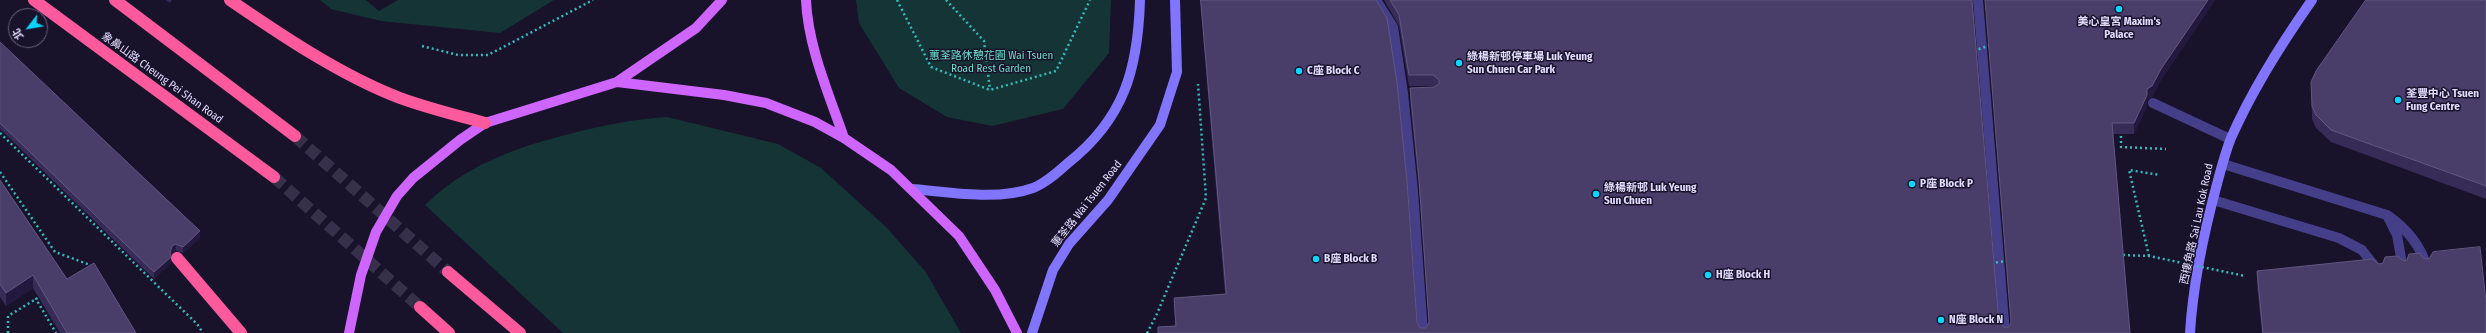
<!DOCTYPE html>
<meta charset="utf-8">
<style>
body{margin:0}
#map{position:relative;width:2486px;height:333px;overflow:hidden;background:#18122b;font-family:"Fira Sans Condensed","Noto Sans TC",sans-serif}
canvas{display:block}
.north{position:absolute;left:8px;top:8px;width:40px;height:40px;box-sizing:border-box;background:#18122b;border:1px solid #69637f;border-radius:50%;rotate:239deg;font-size:11px;font-weight:700;line-height:16px;text-align:center;color:#e2dcfe}
.north::after{content:'';display:block;margin:auto;width:14px;height:18px;background:#0cd4fb;clip-path:polygon(50% 0,100% 100%,50% 72%,0 100%)}
</style>
<div id="map">
<canvas width="2486" height="333"></canvas>
<div class="north">北</div>
</div>
<script>
const context = document.querySelector('canvas').getContext('2d');
context.lineJoin = 'round';
function fill(path, color) {
  context.fillStyle = color;
  context.fill(path, 'evenodd');
}
function strokePath(path, color, width, dash) {
  context.strokeStyle = color;
  context.lineWidth = width;
  context.lineCap = dash ? 'butt' : 'round';
  context.setLineDash(dash || []);
  context.stroke(path);
}
function drawText(font, color, halo, rows, align = 'center') {
  context.font = font + ' "Fira Sans Condensed","Noto Sans TC",sans-serif';
  context.lineWidth = 3;
  context.setLineDash([]);
  context.textBaseline = 'middle';
  context.strokeStyle = halo;
  context.fillStyle = color;
  for (const [text, x, y, turn = 0] of rows) {
    context.save();
    context.translate(x, y);
    context.rotate((+turn || 0) * Math.PI / 180);
    context.textAlign = isNaN(turn) ? turn : align;
    if (halo) context.strokeText(text, 0, 0);
    context.fillText(text, 0, 0);
    context.restore();
  }
}
fill(new Path2D(`
 M320 0H366L379 11 398 0H554L500 33 381 21 331 9Z
 M856 0H1111L1109 53 1063 109 992 126 947 117 899 88 859 23Z
 M667 117 778 144 821 168 886 227 925 271 961 333H563L425 205C465 166 512 149 565 135 599 126 632 119 667 117Z`), '#153435');
strokePath(new Path2D(`
 M295 136 448 272
 M274 177 420 307`), '#36304b', 12, [12, 6]);
strokePath(new Path2D(`
 M897 0 931 67 990 90 1056 71 1090 0
 M946 0 984 41 990 90
 M422 46 458 55H488L593 0
 M2121 131V147L2166 149
 M0 133 197 324 203 333
 M0 172 55 252 93 266
 M2149 256 2129 170 2160 175
 M42 296 36 299 56 333
 M8 333V316L36 299
 M1147 333 1156 316 1206 198 1198 84`), '#33bbbc', 2.5, [2, 3]);
strokePath(new Path2D(`
 M1376 0 1393 27 1403 93 1413 191 1423 333
 M1978 0 2005 333
 M2153 103 2230 139
 M2223 164 2387 215C2406 228 2420 244 2427 267
 M2213 200 2339 238 2362 250 2377 269
 M2388 217 2397 235 2403 269`), '#453e89', 10);
strokePath(new Path2D(`
 M912 189C950 192 997 201 1033 188 1046 183 1058 172 1068 163 1124 119 1138 69 1140 0
 M1032 333 1053 270 1069 244 1108 200 1160 125 1177 72 1175 0
 M2190 333C2193 283 2204 232 2217 184 2221 169 2225 153 2231 138 2253 88 2281 44 2312 0`), '#8175fd', 10);
strokePath(new Path2D(`
 M806 0C808 47 829 94 844 138
 M617 82 696 28 722 0
 M349 333 361 275 376 232 397 196 413 178 460 140 485 123 617 82 724 95 766 103 815 122 844 138 891 170 959 236 995 290 1017 333`), '#ce65fc', 10);
strokePath(new Path2D(`
 M34 0 274 177
 M115 0 295 136
 M230 0C281 35 342 76 400 98 427 108 456 115 485 123
 M177 258 241 333
 M448 272 520 333
 M420 307 449 333`), '#fc5a9d', 12);
strokePath(new Path2D(`
 M1974 51 1990 45
 M2123 255 2149 256 2245 276
 M1991 263 2008 261`), '#33bbbc', 2.5, [2, 3]);
fill(new Path2D(`
 M166 0H172L170 3Z
 M1200 0H1376L1417 322 1420 328H1426L1429 323 1419 190 1410 99V88L1434 87H1435L1433 86H1409L1399 26 1384 0H1972L1999 322 2005 328 2009 327 2011 323 1985 0H2215L2161 80 2152 97 2147 100V106L2134 134H2113L2130 333H1158V327L1175 326 1174 298 1225 294Z
 M2486 0V199L2331 142 2316 128 2312 119 2311 82Z
 M0 42 200 238 183 253 176 251 172 253 171 256V263L154 279 0 129Z
 M0 180 67 279 136 333H60L33 288 6 306 0 297Z
 M2404 261 2486 333H2262L2257 285V271L2379 264Z`), '#372b58');
fill(new Path2D(`
 M2208 0H2215L2161 80 2152 97 2147 100V106L2134 134V123L2147 89Z
 M200 231V238L183 253V247Z
 M176 244V251L172 253 170 258 171 257V263L154 279V272L170 253 172 246Z
 M33 275V288L6 306V293Z`), '#23193f');
const building = new Path2D(`
 M1201 0H1376L1387 18 1397 83 1407 181 1417 322 1420 328H1426L1429 322 1419 179 1410 88 1434 87 1439 84V80L1433 75H1409L1399 15 1390 0H1972L1999 322 2005 328 2009 327 2011 322 1985 0H2208L2161 69 2152 86 2147 89V95L2134 123H2112L2130 333H1158V327L1176 326 1174 298 1226 294Z
 M2366 0H2486V186L2331 130 2316 115 2312 106 2311 82 2316 71Z
 M0 42 200 231 183 247 176 244 172 246 170 253 171 257 154 272 0 123Z
 M0 180 67 279 94 263 136 333H67L33 275 6 293 0 284Z
 M2480 247 2486 301V333H2263L2257 271 2372 259 2379 264 2383 263 2385 257 2397 256 2404 261 2407 260 2409 254 2420 253 2423 258 2429 259 2433 252Z`);
fill(building, '#493e6a');
strokePath(building, '#615781', 1);
for (const [x, y, r, color] of [
 [2119,9,4,"#0cd4fb"],
 [1459,63,4,"#0cd4fb"],
 [1299,71,4,"#0cd4fb"],
 [2398,100,4,"#0cd4fb"],
 [1912,184,4,"#0cd4fb"],
 [1596,194,4,"#0cd4fb"],
 [1316,259,4,"#0cd4fb"],
 [1708,275,4,"#0cd4fb"],
 [1941,320,4,"#0cd4fb"]
]) {
  const dot = new Path2D();
  dot.arc(x, y, r, 0, 2 * Math.PI);
  context.fillStyle = color;
  context.fill(dot);
  strokePath(dot, '#18122b', 1.5);
}
drawText('bold 11px', '#e2dcfe', '#18122b', [
 ["美心皇宮 Maxim's",2119,22,"center"],
 ["Palace",2119,35,"center"],
 ["綠楊新邨停車場 Luk Yeung",1467,57],
 ["Sun Chuen Car Park",1467,70],
 ["C座 Block C",1307,71],
 ["荃豐中心 Tsuen",2406,94],
 ["Fung Centre",2406,107],
 ["P座 Block P",1920,184],
 ["綠楊新邨 Luk Yeung",1604,188],
 ["Sun Chuen",1604,201],
 ["B座 Block B",1324,259],
 ["H座 Block H",1716,275],
 ["N座 Block N",1949,320]
], 'left');
drawText('11px', '#68dfc9', '#18122b', [
 ["蕙荃路休憩花園 Wai Tsuen",991,56],
 ["Road Rest Garden",991,69]
]);
drawText('11px', '#e2dcfe', '#18122b', [
 ["象鼻山路 Cheung Pei Shan Road",162,78,36],
 ["蕙荃路 Wai Tsuen Road",1087,204,-52],
 ["西樓角路 Sai Lau Kok Road",2197,224,-78]
]);
</script>
